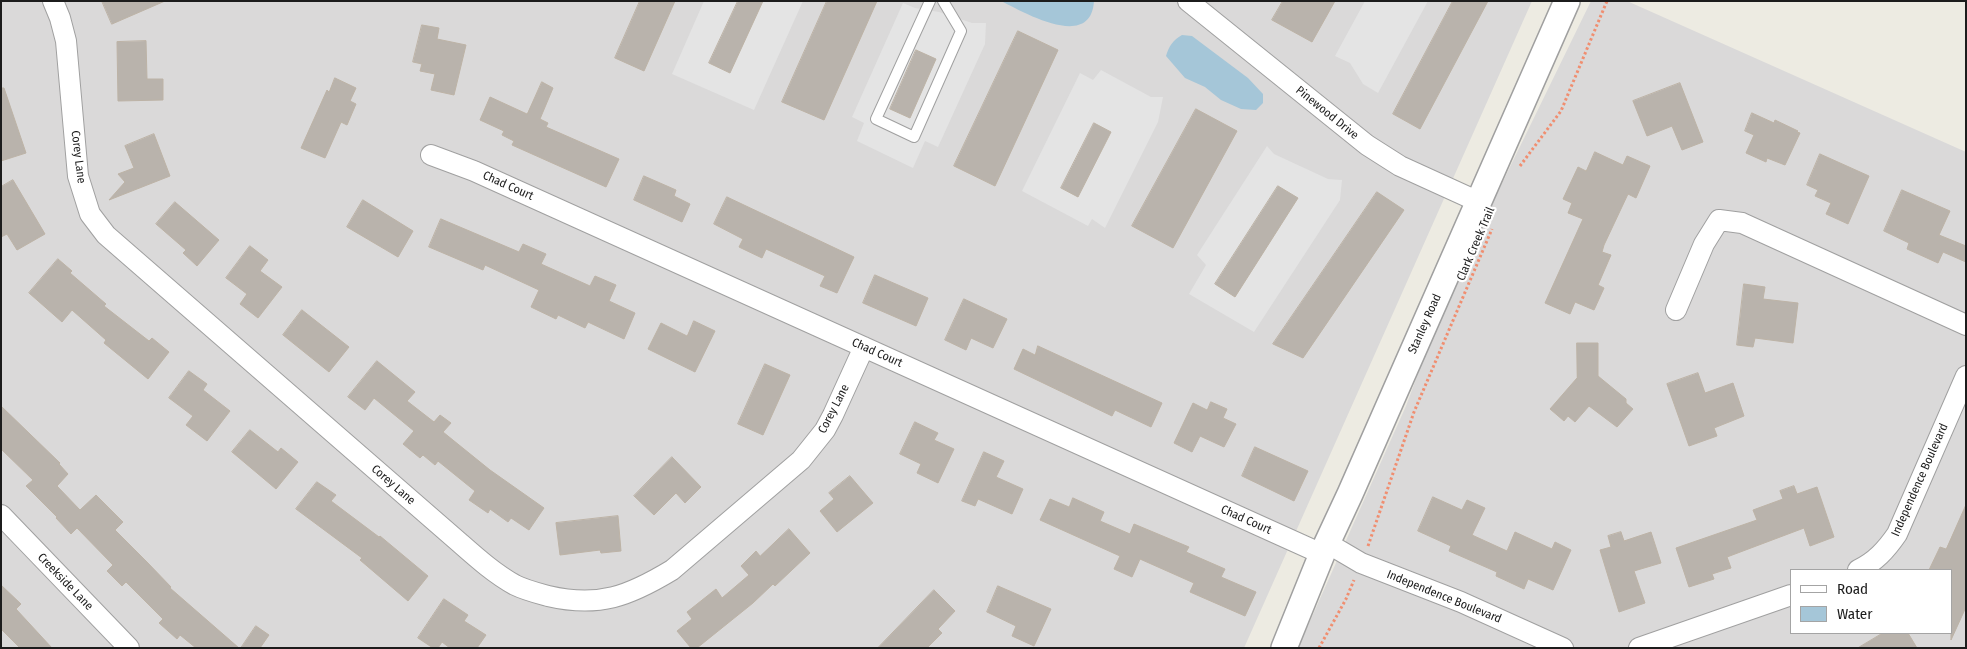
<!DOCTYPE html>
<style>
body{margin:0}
#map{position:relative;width:1967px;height:649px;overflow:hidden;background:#edebe2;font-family:"Fira Sans Condensed",sans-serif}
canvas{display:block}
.frame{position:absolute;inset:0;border:2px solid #1c1c1c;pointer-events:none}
.legend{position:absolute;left:1790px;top:569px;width:162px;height:65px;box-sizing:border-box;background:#fff;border:1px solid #a4a4a4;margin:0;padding:6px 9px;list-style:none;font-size:15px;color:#1c1c1c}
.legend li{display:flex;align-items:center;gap:10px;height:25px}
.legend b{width:25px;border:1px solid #a4a4a4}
</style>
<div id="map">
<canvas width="1967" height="649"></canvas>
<div class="frame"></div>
<ul class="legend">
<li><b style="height:6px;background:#fff"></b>Road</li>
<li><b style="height:14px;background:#a5c6d8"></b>Water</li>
</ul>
</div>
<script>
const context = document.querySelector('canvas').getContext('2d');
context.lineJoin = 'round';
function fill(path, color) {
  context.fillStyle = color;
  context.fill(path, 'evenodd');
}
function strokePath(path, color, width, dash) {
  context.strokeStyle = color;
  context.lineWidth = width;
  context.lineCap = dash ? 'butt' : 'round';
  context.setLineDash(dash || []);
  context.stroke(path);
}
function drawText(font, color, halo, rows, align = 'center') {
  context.font = font + ' "Fira Sans Condensed",sans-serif';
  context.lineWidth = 4.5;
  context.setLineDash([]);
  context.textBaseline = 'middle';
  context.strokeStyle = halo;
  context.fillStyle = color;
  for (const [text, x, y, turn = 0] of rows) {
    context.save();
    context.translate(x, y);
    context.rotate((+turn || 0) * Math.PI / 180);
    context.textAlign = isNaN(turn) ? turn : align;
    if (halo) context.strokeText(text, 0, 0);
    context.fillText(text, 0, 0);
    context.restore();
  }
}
fill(new Path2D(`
 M1 1H1532L1244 648H1Z
 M1591 1H1627L1966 152V648H1298L1406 406 1446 298ZM1791 570H1951V633H1791Z`), '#dad9d9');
fill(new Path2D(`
 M704 1H803L754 110 672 74Z
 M1365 1H1428L1378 93 1363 84 1350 63 1335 56Z
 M903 3 915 8 939 12 972 23H986L985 44 938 147 925 141 913 168 857 141 864 123 852 117Z
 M1101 70 1151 97H1163L1158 122 1105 228 1092 219 1088 226 1022 191 1080 73 1093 80Z
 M1267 146 1274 154 1328 179 1342 180 1340 200 1254 332 1189 294 1206 265 1197 255Z`), '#e4e4e4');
fill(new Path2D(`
 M1001 1H1094C1091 51 1025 13 1001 1Z
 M1182 35 1192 36 1248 78 1263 94V103L1256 110 1241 109 1221 100 1205 87 1185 78 1166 56C1169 46 1173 40 1182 35Z`), '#a5c6d8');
const building = new Path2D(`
 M102 1H165L112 24Z
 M640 1H675L644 71 615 58Z
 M738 1H763L730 73 709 63Z
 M827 1H877L824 120 782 102Z
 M1283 1H1335L1312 42 1272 20Z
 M1453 1H1488L1420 129 1393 114Z
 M422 25 439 28 437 39 466 45 454 95 431 90 435 74 420 71 422 64 413 62Z
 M1018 31 1058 50 995 186 954 166Z
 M146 41 147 79H163V100L118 101 117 42Z
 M916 50 936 59 910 118 890 109Z
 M335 78 356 88 350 101 356 104 347 125 341 122 325 158 301 148 327 90 329 92Z
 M542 82 553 88 540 119 548 123 546 127 619 159 606 187 512 145 514 141 502 135 504 131 480 120 490 97 527 114Z
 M1680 83 1703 142 1682 150 1672 126 1647 136 1633 101Z
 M1 88H4L26 153 1 161Z
 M1196 109 1237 131 1173 248 1132 226Z
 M1752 113 1774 123 1775 120 1798 131 1797 132 1800 133 1785 165 1767 158 1766 162 1746 153 1754 135 1745 131Z
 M1094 123 1111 132 1078 197 1061 188Z
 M154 134 170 176 109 200 125 182 118 174 134 168 125 146Z
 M1595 152 1623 165 1627 156 1650 166 1636 198 1628 194 1604 245 1602 252 1611 255 1598 285 1604 288 1594 310 1575 302 1570 314 1545 303 1583 219 1568 213 1572 203 1563 199 1578 167 1586 171Z
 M1820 154 1869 176 1848 224 1826 214 1831 203 1815 196 1818 190 1807 185Z
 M644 176 676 190 674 196 690 204 682 222 634 200Z
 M13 180 45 234 17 250 7 234 1 237V187Z
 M1278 186 1298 198 1235 297 1215 284Z
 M1902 190 1950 211 1939 235 1966 246V262L1943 252 1938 263 1907 249 1909 243 1884 231Z
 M1377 192 1404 210 1303 358 1273 344Z
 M727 197 854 257 837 293 820 286 825 276 766 249 762 258 739 247 743 239 714 224Z
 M363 200 413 231 398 257 347 227Z
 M175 202 219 240 197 266 183 253 186 250 156 224Z
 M441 219 519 252 523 244 546 254 541 264 590 286 595 276 616 285 609 301 635 313 624 339 588 322 585 328 558 315 556 319 531 307 539 290 485 265 483 270 429 247Z
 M250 246 268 260 260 271 282 287 258 318 240 304 247 294 226 278Z
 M58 259 72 271 70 273 106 304 104 306 149 341 152 338 169 352 148 379 104 343 106 340 72 310 62 322 29 293Z
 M875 275 928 298 916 326 863 303Z
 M1744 284 1765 287 1763 299 1798 303 1793 343 1755 338 1753 347 1737 345Z
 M964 299 1007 319 993 348 971 338 966 350 945 340Z
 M302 310 349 347 329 372 283 335Z
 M694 321 715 331 695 372 648 349 661 323 687 336Z
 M1577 343H1598V376L1626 399V403L1633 409 1617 427 1589 406 1575 422 1568 416 1564 421 1550 409 1577 378Z
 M1038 346 1162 403 1151 427 1115 410 1112 416 1014 369 1023 349 1035 355Z
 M377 361 415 392 407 401 434 422 440 415 451 423 443 432 490 470 544 508 529 530 511 518 508 522 490 509 488 513 469 500 475 491 438 461 435 465 423 455 420 458 403 444 414 431 374 398 365 410 348 397Z
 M765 364 790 375 763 435 738 424Z
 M189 371 207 384 203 390 230 411 207 441 186 425 193 416 169 398Z
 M1698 373 1705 393 1733 383 1744 416 1714 428 1717 436 1689 446 1667 384Z
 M1211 402 1227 409 1223 418 1236 424 1224 447 1200 436 1192 452 1174 443 1193 403 1207 410Z
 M1 406 60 463 59 464 68 474 57 486 80 510 96 495 123 522 115 530 147 562 171 587 170 588 239 648H196L180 635 177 639 159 623 163 619 126 582 122 586 107 571 113 565 77 528 71 534 56 518 57 517 26 486 33 480 1 449Z
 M915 422 938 433 934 440 954 449 938 483 917 473 921 464 900 454Z
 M250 430 278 452 281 448 298 462 276 489 232 452Z
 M1255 447 1308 471 1294 501 1242 476Z
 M984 452 1004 461 996 477 1023 489 1012 514 978 499 975 506 962 501Z
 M672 457 701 487 685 503 676 493 654 515 634 496Z
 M850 476 873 503 837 532 820 511 834 499 829 493Z
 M317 482 336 495 331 501 379 537 380 536 428 576 408 601 360 560 362 558 296 509Z
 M1794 486 1797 494 1817 487 1834 537 1810 546 1804 528 1727 557 1731 568 1712 574 1714 579 1689 587 1676 548 1757 520 1753 510 1783 499 1780 491Z
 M1433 497 1462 510 1467 500 1485 508 1472 535 1507 551 1515 532 1552 549 1555 542 1571 550 1553 590 1528 579 1524 589 1496 576 1497 572 1449 551 1451 546 1418 531Z
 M1073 498 1104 512 1100 521 1130 534 1134 524 1189 547 1186 552 1225 569 1221 577 1256 592 1245 616 1190 592 1194 583 1140 559 1132 577 1114 569 1120 556 1040 520 1050 499 1069 507Z
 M1966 505V607L1951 640V570H1929L1940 547 1946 549Z
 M618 516 621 551 601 553 600 550 560 555 556 523Z
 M789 529 810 553 775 586 773 584 753 603 697 648H691L677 631 692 619 687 612 716 589 722 598 749 575 741 566 756 551 760 556Z
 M1621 532 1624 541 1651 532 1661 563 1634 571 1645 603 1619 612 1600 550 1611 547 1608 536Z
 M1 585 21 604 16 609 52 648H20L1 629Z
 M998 586 1051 609 1034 646 1012 636 1016 626 987 612Z
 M934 590 955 611 938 629 942 633 927 648H878Z
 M444 599 468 615 464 621 486 635 477 648H450L442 642 438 648H433L418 638Z
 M256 626 269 635 260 648H241Z
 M1883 633H1908L1917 648H1858Z`);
fill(building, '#b9b3ac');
strokePath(building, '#bdb3a6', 1);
const service = new Path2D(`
 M930 1 876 119 914 137 961 31 943 1`);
const minor = new Path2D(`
 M53 1 60 18 66 41 78 176 90 214 106 235 460 543C477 558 495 574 515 585 525 590 537 593 548 596 599 608 629 596 672 570L801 460 825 430 833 415 864 347
 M1188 1 1367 145 1400 166 1479 202
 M431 155 474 171 1322 554
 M1676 310 1704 244 1719 220 1742 223 1966 325
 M1 515 129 648
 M1327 543 1361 563 1461 602 1563 648
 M1858 570C1875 562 1886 550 1897 534L1966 376
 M1639 648 1791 595`);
const tertiary = new Path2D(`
 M1284 648 1322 554 1350 494 1567 1`);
strokePath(service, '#a0a0a0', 12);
strokePath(minor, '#a0a0a0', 22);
strokePath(tertiary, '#a0a0a0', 28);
strokePath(new Path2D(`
 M1520 166 1561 111 1607 1
 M1368 546 1414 412 1492 229
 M1319 648 1346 599 1354 580`), '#f08e70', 3, [2.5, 2.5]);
strokePath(service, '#fff', 10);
strokePath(minor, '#fff', 20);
strokePath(tertiary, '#fff', 25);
drawText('12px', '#1c1c1c', '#fff', [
 ["Pinewood Drive",1327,113,39],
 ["Corey Lane",78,157,83],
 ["Chad Court",508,186,24],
 ["Clark Creek Trail",1476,244,-67],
 ["Stanley Road",1425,324,-66],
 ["Chad Court",877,353,24],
 ["Corey Lane",834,409,-63],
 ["Independence Boulevard",1920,480,-66],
 ["Corey Lane",393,485,41],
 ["Chad Court",1246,520,24],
 ["Creekside Lane",65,582,46],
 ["Independence Boulevard",1444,597,22]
]);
</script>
